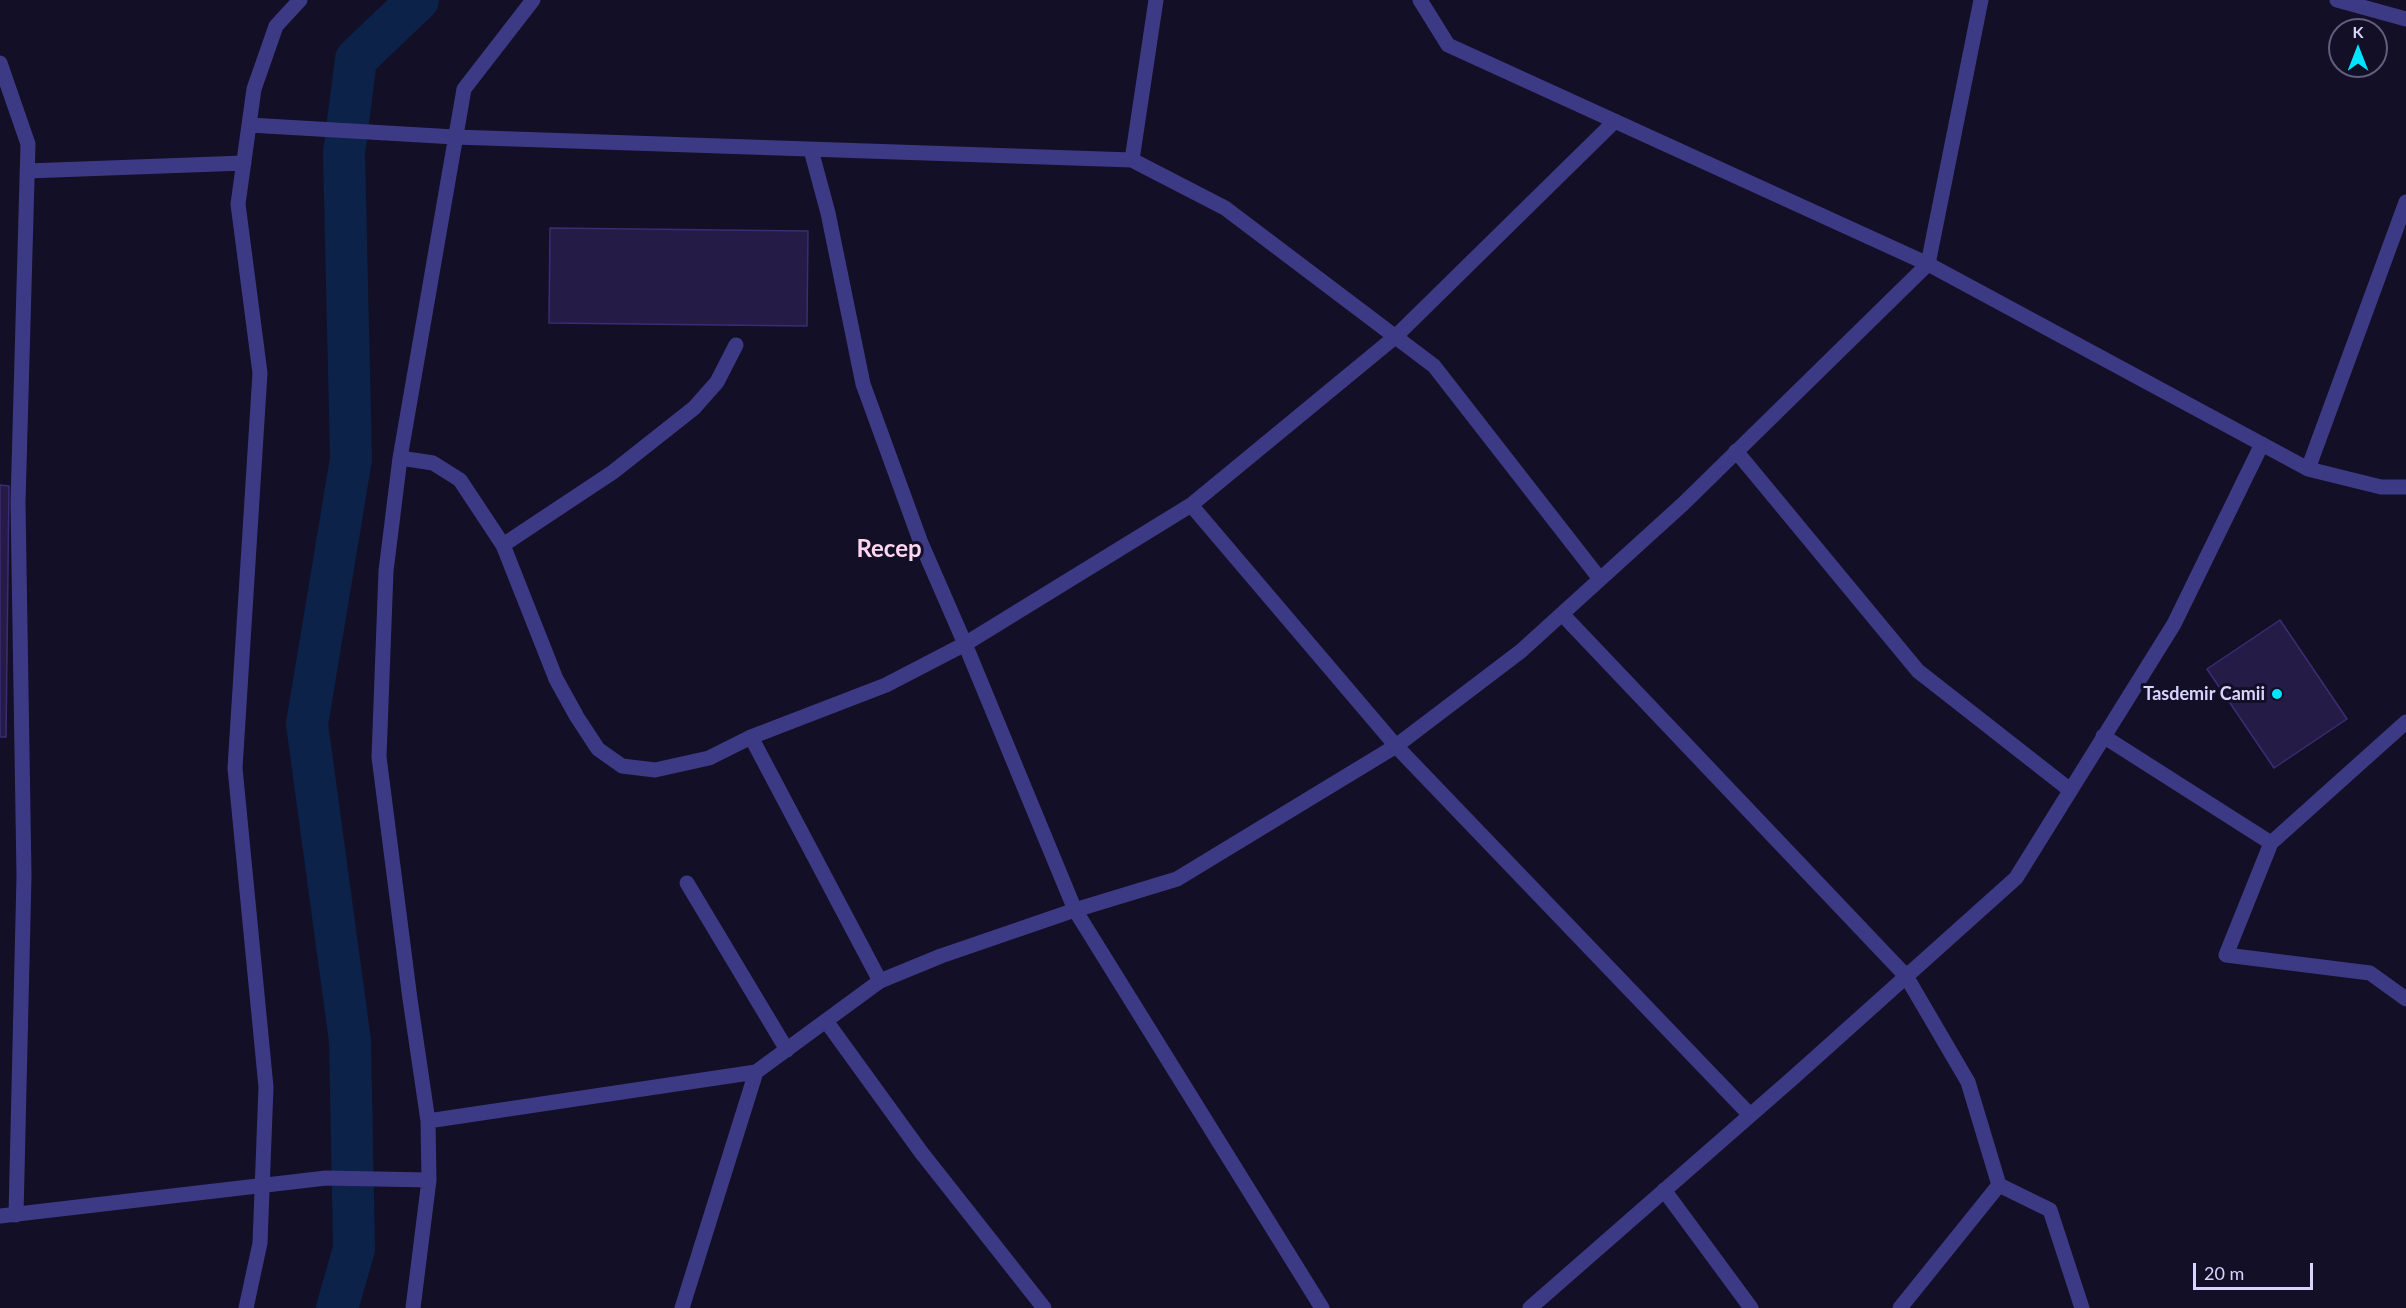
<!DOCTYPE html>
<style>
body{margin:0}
#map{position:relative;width:2406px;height:1308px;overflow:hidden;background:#130f26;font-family:Lato,sans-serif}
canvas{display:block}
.north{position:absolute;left:2328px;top:18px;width:60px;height:60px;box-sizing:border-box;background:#130f26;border:2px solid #625e7d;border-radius:50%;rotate:0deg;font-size:16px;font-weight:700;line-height:24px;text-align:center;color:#d9d4ff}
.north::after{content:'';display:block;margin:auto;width:21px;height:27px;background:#00e5ff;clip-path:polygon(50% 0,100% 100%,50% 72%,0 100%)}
.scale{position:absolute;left:2193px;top:1263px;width:120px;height:27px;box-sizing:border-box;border:3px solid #d9d4ff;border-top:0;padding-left:8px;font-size:18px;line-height:21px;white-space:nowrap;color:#d9d4ff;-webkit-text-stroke:4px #130f26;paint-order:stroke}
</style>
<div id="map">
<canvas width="2406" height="1308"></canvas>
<div class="north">K</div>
<div class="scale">20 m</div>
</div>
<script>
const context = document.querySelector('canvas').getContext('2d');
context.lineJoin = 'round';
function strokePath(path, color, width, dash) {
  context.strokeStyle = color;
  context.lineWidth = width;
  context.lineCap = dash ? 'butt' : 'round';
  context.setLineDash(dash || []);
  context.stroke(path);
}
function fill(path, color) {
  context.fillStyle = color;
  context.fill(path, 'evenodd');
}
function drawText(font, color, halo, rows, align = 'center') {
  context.font = font + ' Lato,sans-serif';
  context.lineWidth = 6;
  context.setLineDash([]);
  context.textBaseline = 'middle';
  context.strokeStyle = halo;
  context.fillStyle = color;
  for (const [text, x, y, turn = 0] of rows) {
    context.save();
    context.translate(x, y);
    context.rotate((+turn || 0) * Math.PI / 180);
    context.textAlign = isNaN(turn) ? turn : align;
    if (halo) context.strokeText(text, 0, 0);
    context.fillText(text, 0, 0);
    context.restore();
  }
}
strokePath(new Path2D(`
 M337 1308 354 1249 350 1041 307 724 351 459 344 153 356 59 418 0`), '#0c2248', 42);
const building = new Path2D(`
 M550 228 808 231 807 326 549 323Z
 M0 485 9 486 6 737H0Z
 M2280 620 2347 719 2274 768 2207 669Z`);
fill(building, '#241b47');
strokePath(building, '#3b2d73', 1.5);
strokePath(new Path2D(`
 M503 545 613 472 694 408 717 382 736 345
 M751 737 880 981
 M687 883 787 1050`), '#3d3a85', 15);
strokePath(new Path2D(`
 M1420 0 1448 45 1928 264 2308 469 2381 487H2406
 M2337 0 2406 19
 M0 63 28 144 18 502 24 876 16 1215
 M249 125 455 137 1132 160 1225 208 1434 366 1600 579
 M811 150 828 213 863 384 921 543 965 644 1075 910 1322 1308
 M1132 160 1156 0
 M27 171 244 163
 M1736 451 1918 671 2070 790
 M400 458 433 463 460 480 503 545 556 679 577 717 598 749 622 766 655 770 709 758 751 737 886 685 965 644 1191 505 1395 337 1615 121
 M2308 469 2406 202
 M1191 505 1396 746 1750 1115
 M1562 614 1906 976 1968 1082 1999 1185 2050 1210 2082 1308
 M2406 722 2271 843 2226 955 2370 973 2406 999
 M2103 736 2271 843
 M826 1021 921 1152 1044 1308
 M428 1121 756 1072 880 981 941 956 1075 910 1177 879 1396 746 1521 651 1683 504 1928 264 1981 0
 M1664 1190 1751 1308
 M0 1216 326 1178 429 1180
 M246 1308 260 1243 266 1087 235 768 260 373 238 204 254 89 276 26 300 0
 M413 1308 429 1180 428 1121 410 999 379 757 386 571 400 458 464 89 533 0
 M682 1308 756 1072
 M1530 1308 1794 1077 2016 878 2174 624 2262 444
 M1900 1308 1999 1185`), '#3d3a85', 15);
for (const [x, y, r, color] of [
 [2277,694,6,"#00e5ff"]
]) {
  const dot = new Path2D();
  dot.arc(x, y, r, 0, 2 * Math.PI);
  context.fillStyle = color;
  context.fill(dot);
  strokePath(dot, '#130f26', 2);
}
drawText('bold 18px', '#d9d4ff', '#130f26', [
 ["Tasdemir Camii",2265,694]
], 'right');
drawText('bold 24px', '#ffd6f0', '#130f26', [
 ["Recep",889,549]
]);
</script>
